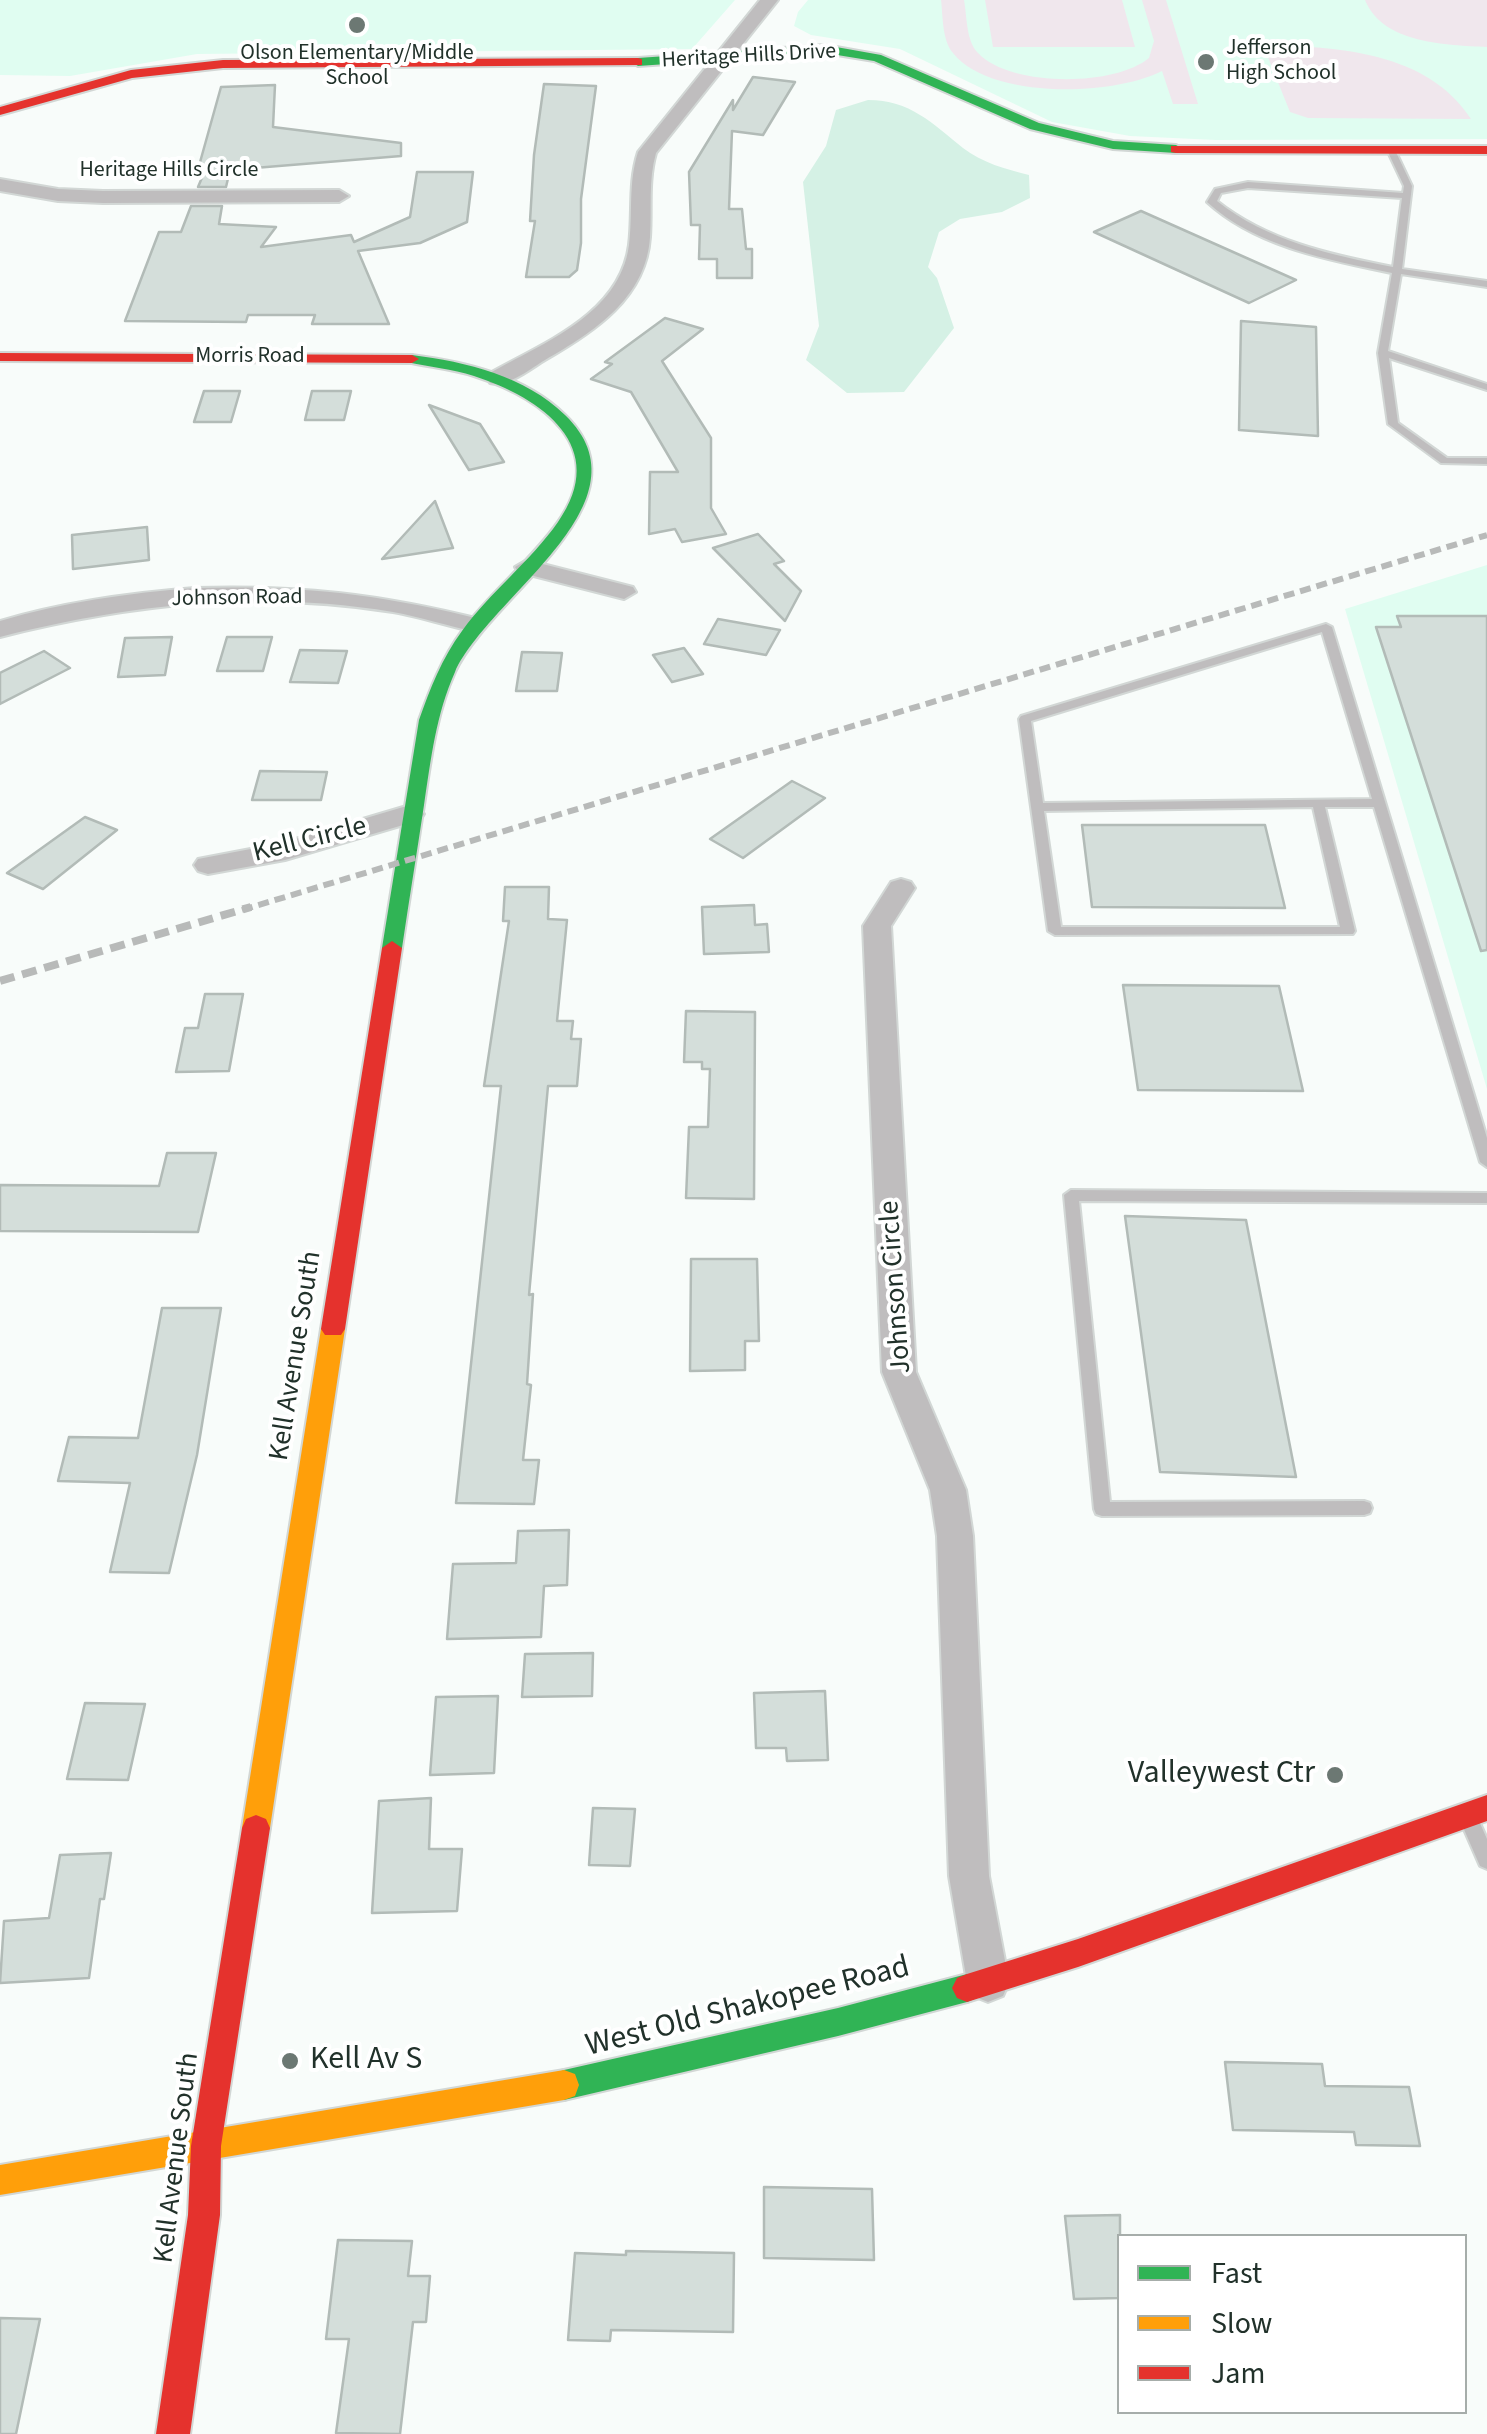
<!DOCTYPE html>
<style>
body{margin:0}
#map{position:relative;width:1487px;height:2434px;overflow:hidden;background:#f8fcfa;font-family:"Source Sans 3",sans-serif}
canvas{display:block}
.legend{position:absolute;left:1117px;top:2234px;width:350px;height:180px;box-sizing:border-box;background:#fff;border:2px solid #a6adaa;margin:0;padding:12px 18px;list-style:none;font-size:30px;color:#21312a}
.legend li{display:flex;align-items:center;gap:20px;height:50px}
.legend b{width:50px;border:2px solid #a6adaa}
</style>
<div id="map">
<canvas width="1487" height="2434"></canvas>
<ul class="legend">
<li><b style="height:12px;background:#30b455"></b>Fast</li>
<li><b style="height:12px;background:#ff9f0a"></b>Slow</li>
<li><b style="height:12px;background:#e5322d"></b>Jam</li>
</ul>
</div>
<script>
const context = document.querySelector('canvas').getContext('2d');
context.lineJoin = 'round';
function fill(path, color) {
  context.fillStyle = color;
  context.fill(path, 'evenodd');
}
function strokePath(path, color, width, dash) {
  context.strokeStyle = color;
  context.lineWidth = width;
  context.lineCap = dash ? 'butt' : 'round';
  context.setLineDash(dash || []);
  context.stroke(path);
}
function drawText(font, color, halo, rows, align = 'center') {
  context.font = font + ' "Source Sans 3",sans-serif';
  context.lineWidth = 8;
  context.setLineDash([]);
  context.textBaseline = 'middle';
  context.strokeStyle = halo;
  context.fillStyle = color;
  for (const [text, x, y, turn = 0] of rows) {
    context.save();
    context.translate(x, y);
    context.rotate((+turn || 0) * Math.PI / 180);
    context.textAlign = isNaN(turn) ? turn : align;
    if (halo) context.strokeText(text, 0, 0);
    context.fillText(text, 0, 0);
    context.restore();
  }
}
fill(new Path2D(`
 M0 0H735L692 49 197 54 70 76 0 75Z
 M808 0H1487V139L1216 140 1130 136 1052 122 900 49 811 35 794 26 798 12Z
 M1487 565V1089L1345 609Z`), '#e0fdf1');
fill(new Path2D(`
 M941 0H964C967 16 966 41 978 53 1010 87 1114 87 1149 58L1154 41 1142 0H1166L1198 104H1173L1162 71C1114 96 990 100 953 53 942 40 943 16 941 0Z
 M985 0H1122L1135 47H993Z
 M1365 0H1487V47C1447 45 1383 44 1365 0Z
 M1263 45C1337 47 1427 51 1471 119L1308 118 1290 112Z`), '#f0e7ed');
fill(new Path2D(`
 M868 100C910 100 932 123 963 148 983 163 1005 169 1029 175L1030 198 1002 212 960 219 939 232 928 267 937 278 954 328 904 392 847 393 806 360 819 326 803 182 826 146 836 110Z`), '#d5f1e5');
const building = new Path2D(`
 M753 77 795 82 763 135 732 131 729 209H742L746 249H752V278H717V259H699L700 225H691L689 172 733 100V110Z
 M544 84 596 86 581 199V243L577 270 569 277H526L535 221H530L534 155Z
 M275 85 273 127 401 143V156L230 170 226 187H198L204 173H197L221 87Z
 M417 172H473L467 222 420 243 358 251 389 324H312L315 315H248L246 322 125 321 159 232H181L191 206H222L219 224 276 227 261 247 351 235 354 242 410 217Z
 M1141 211 1296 280 1249 303 1094 232Z
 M665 318 703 329 662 361 711 438V508L726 534 682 542 675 529 649 534 650 472H678L631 392 591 379 612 364 605 362Z
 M1241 321 1316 327 1318 436 1239 430Z
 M204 391H240L231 422H194Z
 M312 391H351L344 420H305Z
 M429 405 480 424 504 462 469 470Z
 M435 501 453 548 382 559Z
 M147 527 149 560 73 569 72 535Z
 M758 534 784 561 774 564 801 591 785 621 713 548Z
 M1397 616H1487V950L1481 951 1376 627H1401Z
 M718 619 780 630 766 655 704 644Z
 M172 637 165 675 118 677 125 638Z
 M227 637H272L263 671H217Z
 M684 648 703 674 672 682 653 655Z
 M300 650 347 651 338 683 290 682Z
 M44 651 70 668 0 704V673Z
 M522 652 562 653 557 691H516Z
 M260 771 327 772 321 800H252Z
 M792 781 825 798 743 858 710 839Z
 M85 817 117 830 43 889 7 873Z
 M1082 825H1265L1285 908 1092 907Z
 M505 887H549L548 919 567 920 557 1021H573L571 1039H581L577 1086H548L529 1295 533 1294 527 1384 531 1385 523 1460H539L534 1504 456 1503 501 1086H484L509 921H503Z
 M754 905 755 925 767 924 769 952 704 954 702 907Z
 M1123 985 1279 986 1303 1091 1138 1090Z
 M205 994H243L229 1071 176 1072 185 1028H198Z
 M686 1011 755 1012 754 1199 686 1198 689 1127H708L710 1069H702V1062H684Z
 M167 1153H216L198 1232 0 1231V1185L159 1186Z
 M1125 1216 1246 1220 1296 1477 1160 1472Z
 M691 1259H757L759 1341H745V1370L690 1371Z
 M162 1308H221L197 1455 169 1573 110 1572 130 1483 58 1481 69 1437 138 1438Z
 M569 1530 567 1585 544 1586 541 1637 447 1639 453 1564 516 1563 518 1531Z
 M593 1653 592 1696 522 1697 525 1654Z
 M825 1691 828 1760 787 1761 786 1748H756L754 1693Z
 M498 1696 494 1773 430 1775 436 1697Z
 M85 1703 145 1704 128 1780 67 1779Z
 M431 1798 429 1849H462L457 1911 372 1913 379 1801Z
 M593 1808 635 1809 630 1866 589 1865Z
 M111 1853 104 1899H100L89 1978 0 1983 4 1921 49 1918 60 1855Z
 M1225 2062 1322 2064 1325 2086 1409 2087 1420 2146 1356 2145 1354 2132 1233 2130Z
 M764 2187 872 2189 874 2260 764 2258Z
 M1120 2215V2298L1074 2299 1065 2216Z
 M338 2240 412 2241 408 2276H430L426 2322H413L400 2434 336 2433 349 2339H326Z
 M626 2251 734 2253 733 2332 611 2330 610 2341 568 2340 575 2253 626 2255Z
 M0 2318 40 2319 16 2434H0Z`);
fill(building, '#d4deda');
strokePath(building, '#b2bbb7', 2.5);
const lane = new Path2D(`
 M1388 148 1395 150 1412 186 1402 269 1487 281V287L1401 274 1388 351 1487 384V390L1389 358 1398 423 1447 458H1487V464L1441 463 1388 424 1378 353 1392 273C1329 260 1256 247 1207 202L1215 189 1248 182 1403 193 1404 186 1387 150ZM1248 188 1402 198 1393 267C1331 255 1267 241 1217 201L1221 193Z
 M1326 624 1332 627 1487 1138V1167L1480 1162 1374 807H1325L1355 931 1353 934 1055 935 1048 931 1019 719 1021 716ZM1322 632 1372 799 1043 803 1031 721ZM1313 807 1340 927H1061L1044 811Z
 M1071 1190 1487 1193V1203L1079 1201 1110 1502 1364 1501 1370 1503 1372 1508 1370 1513 1364 1515 1102 1516 1096 1514 1094 1509 1064 1195Z
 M1468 1809 1475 1812 1487 1839V1869L1480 1866 1459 1818 1461 1812Z`);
const street = new Path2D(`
 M760 0H778L656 153C648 181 652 208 650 237 646 298 594 332 545 360 530 369 509 387 490 383L487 378 490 373C543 343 620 314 629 245 633 214 628 183 638 152Z
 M0 179 58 189 103 191 339 190 349 196 339 202 103 203 58 201 0 191Z
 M527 560 633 587 636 592 624 599 518 572 515 567Z
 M195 588C302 585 380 594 484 620L487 625 475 632C448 626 421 617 393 612 259 590 131 604 0 637V621C64 602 128 593 195 588Z
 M410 805 420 808 424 814 420 820 285 860 208 874 198 871 194 865 198 859 282 843Z
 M901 879 911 882 915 888 891 926 916 1372 966 1490 973 1536 989 1876 1009 1982 1003 1996 988 2002 973 1996 967 1982 949 1876 937 1536 930 1490 882 1372 863 926 891 882Z`);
const fast = new Path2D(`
 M825 45 881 55 1039 123 1113 141 1176 145 1183 149 1176 153 1113 149 1030 129 874 61 825 53 638 66 632 62 638 58Z
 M412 355C467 362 525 376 565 415 655 502 490 595 455 672 436 714 431 759 424 805 417 852 409 900 402 948L392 955 382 948 419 720C430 689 442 658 462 631 490 592 530 562 558 522 611 447 542 398 474 376 452 369 429 367 407 362V356Z
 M967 1974 977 1978 982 1988 977 1998 967 2002 838 2036 564 2100 553 2096 549 2085 553 2074 564 2070 838 2008Z`);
const slow = new Path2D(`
 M333 1320 341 1323 345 1329 270 1828 266 1837 256 1841 246 1837 242 1828 321 1329 325 1323Z
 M564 2070 575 2074 579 2085 575 2096 564 2100 0 2195V2165Z`);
const jam = new Path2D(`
 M638 58 642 59V65L223 68 132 78 0 115V107L131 70 223 60Z
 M1171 146H1487V154L1176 153 1171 152Z
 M0 353 412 355 419 359 412 363 0 361Z
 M392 941 402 948 345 1329 341 1335H325L321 1329 382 948Z
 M1487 1795V1821L1078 1967 967 2002 957 1998 952 1988 957 1978 967 1974 1078 1939Z
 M256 1815 266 1819 270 1828 221 2146 220 2215 190 2434H156L188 2215 191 2146 242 1828 246 1819Z`);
strokePath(lane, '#d2d7d5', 4);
strokePath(street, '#d2d7d5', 4);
strokePath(fast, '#d2d7d5', 4);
strokePath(slow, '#d2d7d5', 4);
strokePath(jam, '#d2d7d5', 4);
fill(lane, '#bfbdbe');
fill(street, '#bfbdbe');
fill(fast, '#30b455');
fill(slow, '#ff9f0a');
fill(jam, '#e5322d');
strokePath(new Path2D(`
 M242 910 1487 535`), '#b8bab9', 6, [11, 6]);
strokePath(new Path2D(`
 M0 981 251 907`), '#b8bab9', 8, [15, 8]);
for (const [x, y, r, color] of [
 [357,25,10,"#6c7873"],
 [1206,62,10,"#6c7873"],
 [1335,1775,10,"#6c7873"],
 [290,2061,10,"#6c7873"]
]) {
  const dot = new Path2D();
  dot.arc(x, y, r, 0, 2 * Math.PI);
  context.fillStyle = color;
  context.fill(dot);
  strokePath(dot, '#fff', 4);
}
drawText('22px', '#21312a', '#fff', [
 ["Jefferson",1226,49],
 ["High School",1226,74],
 ["Olson Elementary/Middle",357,54,"center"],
 ["School",357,79,"center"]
], 'left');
drawText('22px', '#21312a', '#fff', [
 ["Heritage Hills Drive",749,57,-3],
 ["Heritage Hills Circle",169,171],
 ["Morris Road",250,357],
 ["Johnson Road",237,599,-1]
]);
drawText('28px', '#21312a', '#fff', [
 ["Kell Circle",310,841,-14],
 ["Johnson Circle",897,1287,-94],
 ["Kell Avenue South",297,1356,-81],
 ["Kell Avenue South",178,2158,-83]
]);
drawText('32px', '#21312a', '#fff', [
 ["Valleywest Ctr",1315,1775],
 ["Kell Av S",310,2061,"left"]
], 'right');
drawText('32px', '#21312a', '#fff', [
 ["West Old Shakopee Road",748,2008,-14]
]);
</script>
